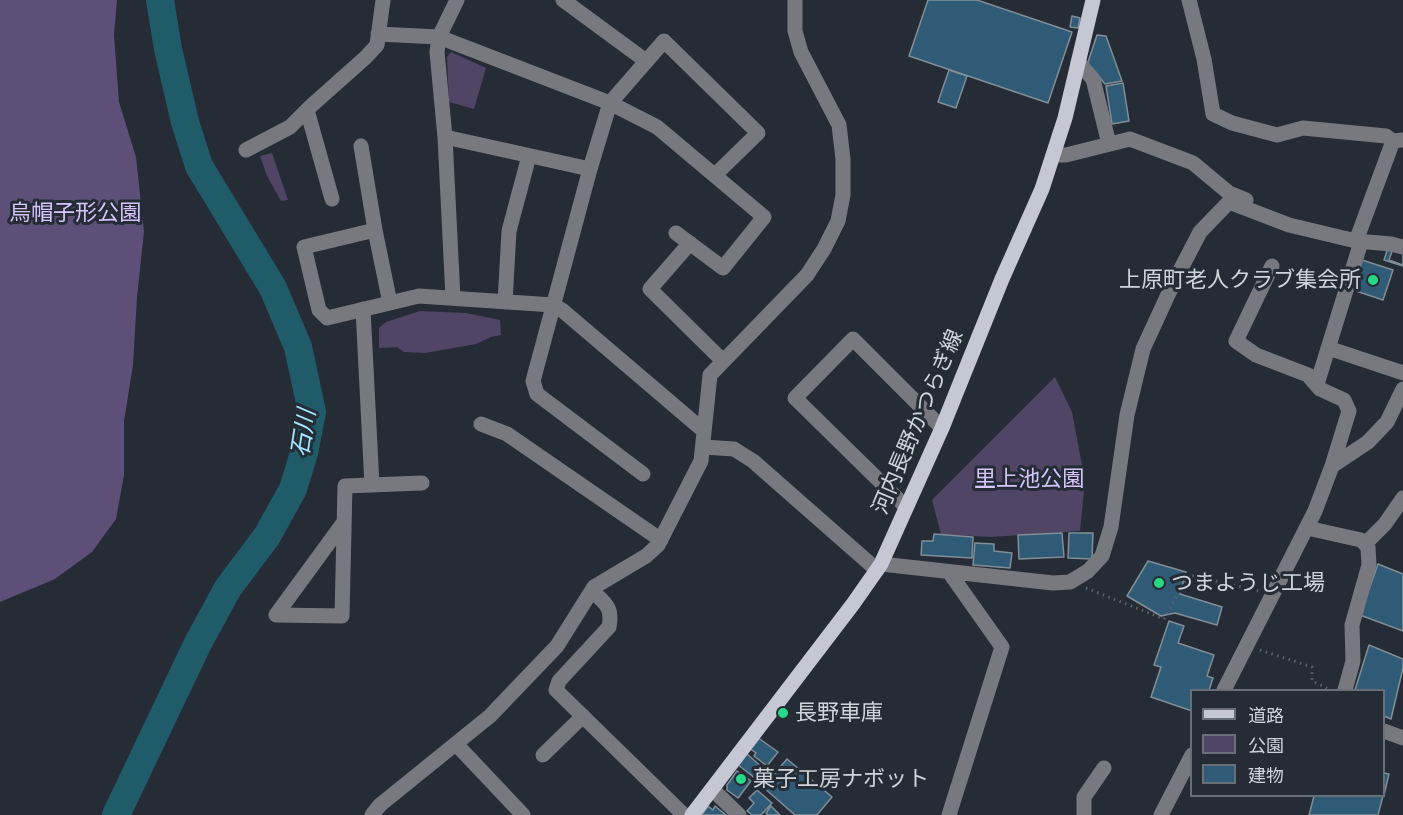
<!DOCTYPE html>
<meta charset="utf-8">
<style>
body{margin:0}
#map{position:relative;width:1403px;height:815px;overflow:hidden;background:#252c36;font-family:Mulish,"Noto Sans JP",sans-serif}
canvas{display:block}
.legend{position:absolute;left:1190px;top:689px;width:195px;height:108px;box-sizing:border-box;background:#252c36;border:2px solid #696f78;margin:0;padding:8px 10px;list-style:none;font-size:18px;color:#cfd4da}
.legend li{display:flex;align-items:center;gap:12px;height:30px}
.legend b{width:30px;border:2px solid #696f78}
</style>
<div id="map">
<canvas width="1403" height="815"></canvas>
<ul class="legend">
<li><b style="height:8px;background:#c5c7d4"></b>道路</li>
<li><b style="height:16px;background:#504565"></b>公園</li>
<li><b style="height:16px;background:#305b76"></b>建物</li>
</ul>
</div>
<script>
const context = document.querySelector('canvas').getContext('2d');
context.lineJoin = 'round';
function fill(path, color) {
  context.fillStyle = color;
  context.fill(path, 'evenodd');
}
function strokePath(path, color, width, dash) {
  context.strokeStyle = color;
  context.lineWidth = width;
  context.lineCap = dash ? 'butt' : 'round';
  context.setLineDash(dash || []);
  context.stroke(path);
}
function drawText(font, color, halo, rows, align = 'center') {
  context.font = font + ' Mulish,"Noto Sans JP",sans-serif';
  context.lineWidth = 6;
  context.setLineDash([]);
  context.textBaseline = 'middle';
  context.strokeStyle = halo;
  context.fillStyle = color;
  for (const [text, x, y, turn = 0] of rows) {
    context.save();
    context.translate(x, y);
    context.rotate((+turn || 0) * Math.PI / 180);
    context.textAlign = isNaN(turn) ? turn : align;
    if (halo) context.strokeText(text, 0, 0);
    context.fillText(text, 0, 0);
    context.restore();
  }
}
fill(new Path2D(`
 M451 52 486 68 474 109 449 102 447 57Z
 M272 153 288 200 281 201 267 176 260 156Z
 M420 311 466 313 500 320 501 335 491 337 476 344 425 353 404 352 397 347 379 348V328L386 322Z
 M1055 377 1072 412 1085 481 1080 531 990 537 941 534 932 500Z`), '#504565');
fill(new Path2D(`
 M0 0H117L114 35 119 102 136 157 144 232 137 297 133 365 124 421V475L116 519 92 552 55 579 0 602Z`), '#5d4f77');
strokePath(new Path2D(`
 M116 815 198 643 228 588 267 536 293 489 304 453 312 412 298 347 273 288 199 166 185 122 168 49 160 0`), '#205b6a', 28);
const building = new Path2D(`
 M928 0H977L1072 32 1048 103 909 56Z
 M1072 16 1080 18 1078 28 1070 27Z
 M1097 35 1106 36 1122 81 1105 84 1096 73 1092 74 1088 62Z
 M949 70 967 76 956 108 938 102Z
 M1123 83 1129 121 1112 124 1106 86Z
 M1389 245 1403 249V266L1384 260Z
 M1394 246 1403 250V265L1389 260Z
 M1362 260 1393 270 1383 300 1353 290Z
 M1062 533 1064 557 1019 559 1018 535Z
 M1069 533H1093L1092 559 1068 558Z
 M934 534 973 537 972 558 921 555 922 541H933Z
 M975 543 994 544V551L1012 553 1010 568 973 565Z
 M1148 561 1186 572 1180 594 1222 607 1217 625 1175 613 1161 616 1127 596Z
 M1378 564 1403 574V631L1360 615Z
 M1169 621 1184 626 1178 643 1214 655 1207 676 1213 678 1209 690H1192V711L1151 697 1161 667 1154 665Z
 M1369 645 1403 659V668L1391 719 1384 716V690H1355Z
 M757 737 778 752 767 766 754 756 756 753 749 748Z
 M746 753 764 769 756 779 737 764Z
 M787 759 832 797 817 815H795L763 787Z
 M737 771 751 781 738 798 727 790V785Z
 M1384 773 1389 774 1384 795Z
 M757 790 772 803 761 815H752L747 811 754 803 749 798Z
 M1314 796H1383L1378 815H1309Z
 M708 806 713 810 715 806 726 815H702Z
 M771 806 780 815H768L766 813Z`);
fill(building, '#305b76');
strokePath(building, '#818e97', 1.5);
strokePath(new Path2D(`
 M1086 588 1164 619 1189 575 1259 591
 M1260 650 1312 667V681L1331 690`), '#5b626a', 3, [1.5, 4.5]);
strokePath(new Path2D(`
 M563 0 646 61
 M1189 0 1204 59 1213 114 1232 123 1277 135 1303 128 1386 136 1393 141 1403 140
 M378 34 439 37 610 103 657 127 764 217 723 268 676 233
 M1078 62 1093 79 1109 144
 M307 110 332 199
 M445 137 590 169
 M361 146 375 230 390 303
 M246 150 290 127 311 106 366 57 377 45 383 0
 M1053 155H1066L1130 139 1193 163 1229 193 1246 200
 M375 230 304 247 319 310 327 318 419 296 553 305 562 310 704 431
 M1356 241 1393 141
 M690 243 650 289 723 361
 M1272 266 1236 341 1256 355 1308 375 1320 389 1344 400 1349 411 1332 466
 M453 298 445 137 437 52 439 37 457 0
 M505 302 509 231 529 156
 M363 309 372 485
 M1328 348 1403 373
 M1317 384 1361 242
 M481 424 507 434 661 540
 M703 447 734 449 753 461 877 570
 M643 474 537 394 533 381 590 169 610 103 664 41 758 133 715 175
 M906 507 795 398 853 339 942 428
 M344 522 276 615 342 616 345 486 422 483
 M1307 528 1361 540 1368 547 1369 565 1352 625 1353 661 1345 690
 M1365 544 1385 524 1403 498
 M881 564 1053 583 1070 582 1088 571 1102 556 1111 527 1127 415 1143 349 1172 286 1200 232 1229 202 1289 225 1356 241 1391 244 1403 247
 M949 572 1002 647 949 815
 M592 591C605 603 613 607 609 627L559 681 556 690 684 815
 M1224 690 1315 511 1332 466 1368 442 1387 422 1403 389
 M1384 731 1403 738
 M456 744 523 815
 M543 755 583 716
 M712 789 739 815
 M372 815 380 805 490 716 557 646 594 587 646 556 658 545 701 461 710 375 807 275 824 249 838 221 843 195V159L839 125 801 52 795 31V0
 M1084 815V797L1104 768
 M1161 815 1192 755`), '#78797f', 15);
strokePath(new Path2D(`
 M692 815 853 604 881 564 942 428 1002 279 1042 189 1065 118 1093 0`), '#c5c7d4', 15);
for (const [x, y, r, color] of [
 [1373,280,6,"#27d885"],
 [1159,583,6,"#27d885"],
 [783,713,6,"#27d885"],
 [741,779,6,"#27d885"]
]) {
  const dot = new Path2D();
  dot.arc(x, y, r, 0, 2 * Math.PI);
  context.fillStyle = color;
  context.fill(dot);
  strokePath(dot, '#252c36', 2);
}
drawText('22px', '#d6c5fb', '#252c36', [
 ["烏帽子形公園",75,213],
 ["里上池公園",1029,479]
]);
drawText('22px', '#cfd4da', '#252c36', [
 ["上原町老人クラブ集会所",1361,280,"right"],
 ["つまようじ工場",1171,583],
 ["長野車庫",795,713],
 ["菓子工房ナボット",753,779]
], 'left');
drawText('22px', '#cfd4da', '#252c36', [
 ["河内長野かつらぎ線",918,422,-67]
]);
drawText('italic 24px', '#a0e7fc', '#252c36', [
 ["石川",304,433,-81]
]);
</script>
